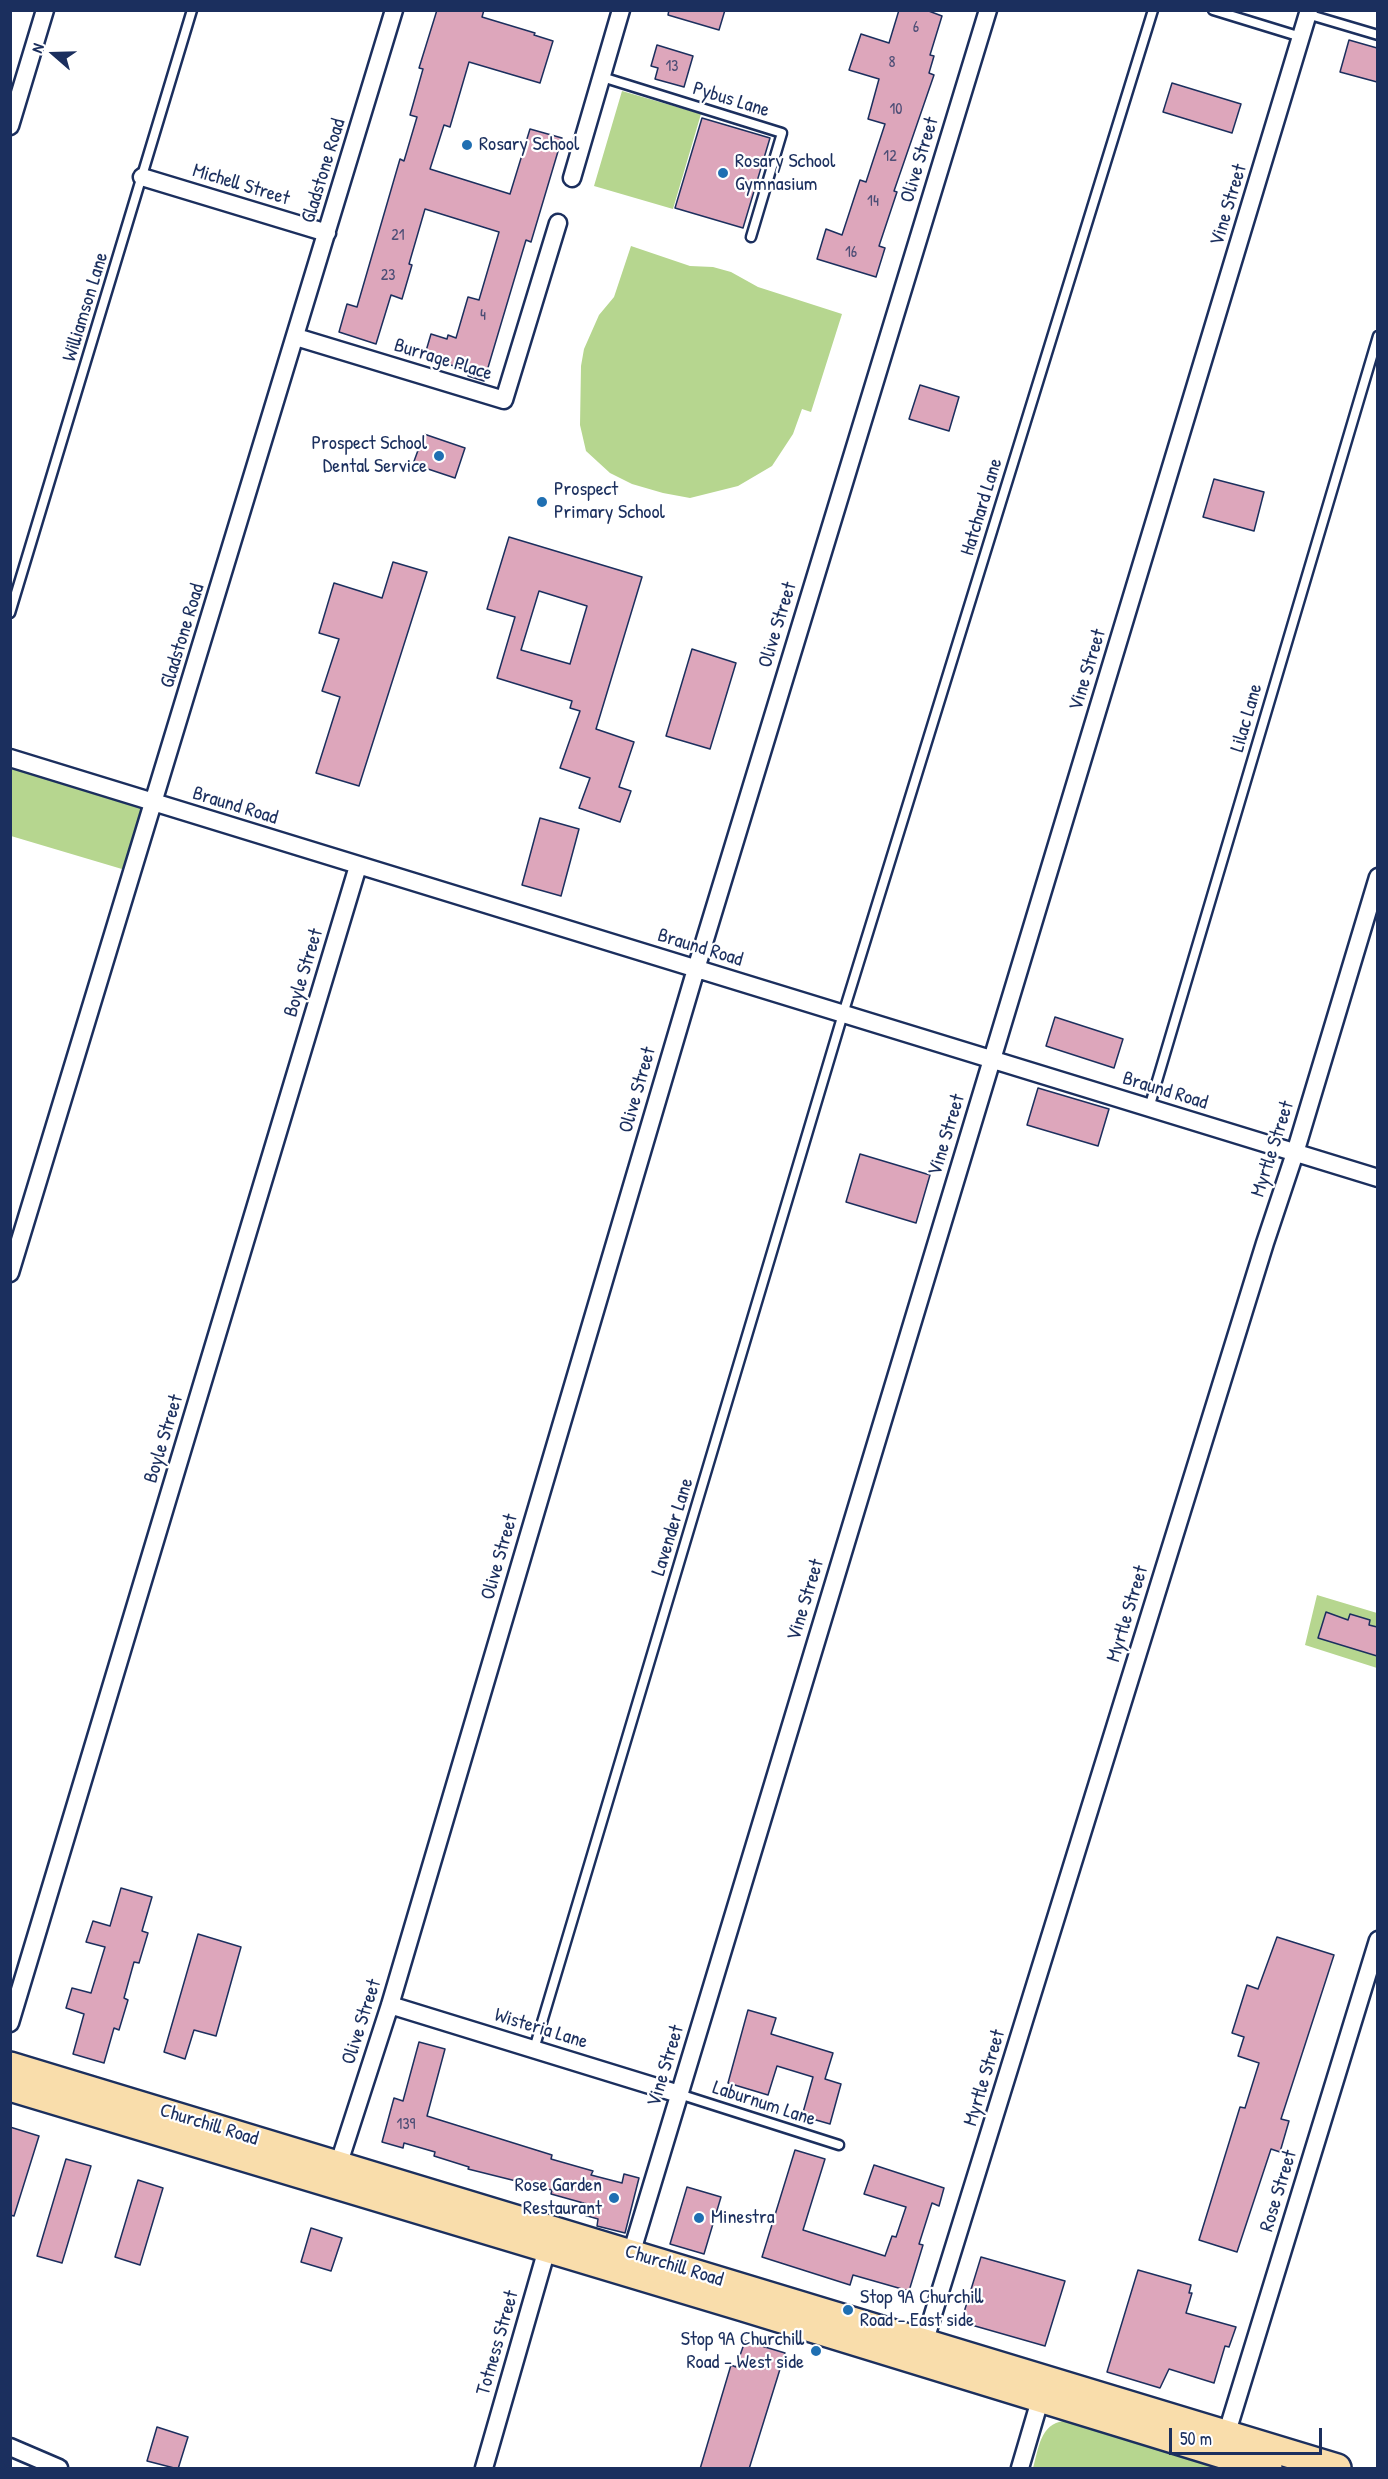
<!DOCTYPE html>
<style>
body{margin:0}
#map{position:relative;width:1388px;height:2479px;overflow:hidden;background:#fff;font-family:"Patrick Hand",sans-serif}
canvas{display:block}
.frame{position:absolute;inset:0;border:12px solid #1b2f5e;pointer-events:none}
.north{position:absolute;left:24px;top:24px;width:60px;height:60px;-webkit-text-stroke:4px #fff;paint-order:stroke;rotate:290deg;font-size:16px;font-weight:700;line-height:24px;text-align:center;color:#1b2f5e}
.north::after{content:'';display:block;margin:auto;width:21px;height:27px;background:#1b2f5e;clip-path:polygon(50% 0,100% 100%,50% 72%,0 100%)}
.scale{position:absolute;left:1169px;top:2428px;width:153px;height:27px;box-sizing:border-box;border:3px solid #1b2f5e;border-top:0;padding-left:8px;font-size:18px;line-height:21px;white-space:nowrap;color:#1b2f5e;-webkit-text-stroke:4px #fff;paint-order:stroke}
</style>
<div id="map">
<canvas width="1388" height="2479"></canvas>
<div class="frame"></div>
<div class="north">N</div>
<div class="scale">50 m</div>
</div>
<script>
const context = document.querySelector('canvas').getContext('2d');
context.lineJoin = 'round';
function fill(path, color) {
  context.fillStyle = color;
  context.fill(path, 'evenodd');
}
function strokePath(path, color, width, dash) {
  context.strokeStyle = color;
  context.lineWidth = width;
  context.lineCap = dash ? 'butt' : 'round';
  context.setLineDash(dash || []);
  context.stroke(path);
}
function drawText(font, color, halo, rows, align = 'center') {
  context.font = font + ' "Patrick Hand",sans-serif';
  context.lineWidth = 4.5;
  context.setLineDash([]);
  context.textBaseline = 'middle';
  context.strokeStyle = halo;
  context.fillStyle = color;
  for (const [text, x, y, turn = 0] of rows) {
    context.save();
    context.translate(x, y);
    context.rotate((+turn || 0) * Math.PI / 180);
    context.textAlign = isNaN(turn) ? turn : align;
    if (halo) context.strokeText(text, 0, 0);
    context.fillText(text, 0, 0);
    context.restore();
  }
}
fill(new Path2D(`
 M622 91 701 114 673 209 594 186Z
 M631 246 690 266 713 267 731 272 758 287 842 314 811 412 802 409 793 434 772 466 738 486 690 498 663 493 632 484 610 473 586 451 580 425 581 366 584 349 599 315 614 297Z
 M10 758 154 803 132 872 11 836Z
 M1317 1595 1377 1613V1668L1305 1645Z
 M1064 2421 1219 2468H1033C1039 2448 1040 2424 1064 2421Z`), '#b6d68f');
const building = new Path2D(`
 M437 10H484L482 17 535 33 534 35 553 41 540 83 469 62 450 127 444 125 430 169 510 194 530 129 562 138 531 242 526 240 484 381 468 376 470 371 428 358 430 352 426 351 431 334 447 339 448 335 456 338 468 297 479 300 499 232 425 209 409 264 412 265 402 299 391 295 376 344 339 332 347 304 357 307 400 159 404 161 417 117 410 115 423 69 419 68Z
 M669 10H725L719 30 668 15Z
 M899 10H926L942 16 930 55 934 56 929 73 934 75 894 191 897 192 879 246 885 248 876 277 817 259 826 229 842 235 860 180 866 182 885 124 868 119 879 79 849 70 861 34 889 43Z
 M1349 40 1377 48V82L1340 72Z
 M657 45 693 56 684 87 655 79 658 68 651 66Z
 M1172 83 1241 104 1232 133 1163 112Z
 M702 118 770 138 743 228 675 208Z
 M920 385 959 397 949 431 909 419Z
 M424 434 465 448 455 478 413 464Z
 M1214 479 1264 492 1254 531 1203 517Z
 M509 537 642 577 596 729 634 742 619 787 631 791 620 822 579 808 590 778 560 768 580 711 570 708 572 701 497 678 515 617 487 609ZM539 591 587 606 570 664 521 650Z
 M393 562 427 572 359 786 316 773 340 697 322 691 339 639 319 633 334 583 382 598Z
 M692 649 736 663 710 749 666 736Z
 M540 818 579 829 561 896 522 885Z
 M1055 1017 1123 1039 1114 1068 1046 1046Z
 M1038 1088 1109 1109 1098 1146 1027 1125Z
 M860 1154 930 1175 916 1223 846 1202Z
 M1326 1612 1348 1620 1350 1614 1370 1620 1369 1625 1377 1627V1656L1318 1638Z
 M121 1888 152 1897 142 1931 148 1933 139 1963 134 1962 124 1998 128 2000 119 2030 114 2028 104 2063 73 2054 84 2014 66 2008 72 1988 91 1993 105 1947 86 1942 93 1921 110 1926Z
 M198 1934 241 1947 216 2036 194 2030 185 2059 164 2052Z
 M1277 1937 1334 1955 1281 2119 1289 2121 1280 2152 1271 2149 1237 2252 1199 2240 1240 2107 1245 2108 1259 2063 1238 2056 1244 2037 1232 2033 1247 1985 1258 1989Z
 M748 2010 776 2018 771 2034 833 2053 825 2079 841 2084 830 2124 802 2116 813 2077 777 2066 768 2095 728 2083Z
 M419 2042 445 2049 427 2116 552 2155 551 2159 593 2171 591 2175 622 2183 624 2174 639 2178 625 2233 597 2226 598 2219 584 2215 587 2204 551 2194 552 2190 468 2169 469 2167 434 2156 435 2152 404 2143 403 2148 382 2142 394 2098 403 2101Z
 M10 2127 39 2136 14 2216 10 2215Z
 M795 2150 825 2159 803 2230 885 2256 892 2236 896 2237 906 2207 864 2194 874 2165 944 2188 939 2206 932 2203 919 2244 923 2245 909 2291 853 2275 850 2285 762 2257Z
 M66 2159 91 2166 62 2263 37 2256Z
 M138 2180 163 2188 140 2265 115 2257Z
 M687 2187 721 2197 704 2254 670 2244Z
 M311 2228 342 2238 331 2271 301 2262Z
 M981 2257 1065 2281 1045 2346 961 2322Z
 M1138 2270 1191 2285 1189 2293H1192L1186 2313 1236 2327 1229 2347 1225 2346 1214 2383 1169 2369 1160 2388 1107 2372Z
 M745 2341 785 2353 749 2469H700L731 2365 736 2367Z
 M157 2427 188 2437 178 2469 147 2461Z`);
fill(building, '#dda6bb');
strokePath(building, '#1b2f5e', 1.5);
const lane = new Path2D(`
 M1213 10 1301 37
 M1307 14 1378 35
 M602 77 782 133 751 237
 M10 613 192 10
 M1149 1108 1378 336
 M534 2049 843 1014 1153 10
 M679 2094 839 2145`);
const street = new Path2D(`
 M10 126 45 10
 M142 177 327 233
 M572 178 621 10
 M296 337 504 400 558 223
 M10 758 1378 1178
 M10 1273 394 10
 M390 2005 679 2094
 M10 2023 358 866
 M336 2172 390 2005 696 969 988 10
 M629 2261 1309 10
 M922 2350 1265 1243 1295 1153 1378 877
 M1224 2442 1378 1940
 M10 2447 59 2468
 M484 2468 549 2242
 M1020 2468 1043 2390`);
const primary = new Path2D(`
 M10 2066 1337 2468
 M10 2087 743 2307 1268 2468`);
strokePath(lane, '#1b2f5e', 13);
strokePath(street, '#1b2f5e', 21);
strokePath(primary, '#1b2f5e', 32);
strokePath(lane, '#fff', 8);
strokePath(street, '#fff', 16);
strokePath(primary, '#f9ddab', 27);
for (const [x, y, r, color] of [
 [467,145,6,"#1f6fb2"],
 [723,173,6,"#1f6fb2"],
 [439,456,6,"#1f6fb2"],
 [542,502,6,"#1f6fb2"],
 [614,2198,6,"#1f6fb2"],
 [699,2218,6,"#1f6fb2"],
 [848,2310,6,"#1f6fb2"],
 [816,2351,6,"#1f6fb2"]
]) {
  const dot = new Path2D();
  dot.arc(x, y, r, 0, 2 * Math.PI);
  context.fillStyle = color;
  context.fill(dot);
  strokePath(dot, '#fff', 2);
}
drawText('16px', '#4c4d75', null, [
 ["6",916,28],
 ["8",892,63],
 ["13",672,67],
 ["10",896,110],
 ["12",890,157],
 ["14",873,202],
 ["21",398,236],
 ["16",851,253],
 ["23",388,276],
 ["4",483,316],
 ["139",406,2125]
]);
drawText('20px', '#1b2f5e', '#fff', [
 ["Pybus Lane",731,100,17],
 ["Olive Street",920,160,-73],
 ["Gladstone Road",324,171,-73],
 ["Michell Street",241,185,17],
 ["Vine Street",1229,205,-73],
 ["Williamson Lane",86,307,-73],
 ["Burrage Place",443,360,17],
 ["Hatchard Lane",982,507,-73],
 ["Olive Street",778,625,-73],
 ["Gladstone Road",183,636,-73],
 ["Vine Street",1088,670,-73],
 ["Lilac Lane",1247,718,-74],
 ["Braund Road",235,806,17],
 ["Braund Road",700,948,17],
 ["Boyle Street",304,973,-73],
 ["Olive Street",638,1090,-74],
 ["Braund Road",1165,1091,17],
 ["Vine Street",947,1135,-73],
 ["Myrtle Street",1273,1149,-72],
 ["Boyle Street",164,1439,-73],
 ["Lavender Lane",673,1527,-73],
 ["Olive Street",500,1557,-74],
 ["Vine Street",806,1600,-73],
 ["Myrtle Street",1128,1614,-73],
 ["Olive Street",362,2022,-72],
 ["Wisteria Lane",541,2029,17],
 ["Vine Street",666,2066,-73],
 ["Myrtle Street",985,2078,-73],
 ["Laburnum Lane",764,2104,18],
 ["Churchill Road",209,2125,17],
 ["Rose Street",1279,2191,-73],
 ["Churchill Road",674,2266,17],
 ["Totness Street",498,2343,-74]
]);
drawText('20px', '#1b2f5e', '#fff', [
 ["Rosary School",479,145],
 ["Rosary School",735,162],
 ["Gymnasium",735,185],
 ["Prospect School",427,444,"right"],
 ["Dental Service",427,467,"right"],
 ["Prospect",554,490],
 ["Primary School",554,513],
 ["Rose Garden",602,2186,"right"],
 ["Restaurant",602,2209,"right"],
 ["Minestra",711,2218],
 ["Stop 9A Churchill",860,2298],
 ["Road - East side",860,2321],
 ["Stop 9A Churchill",804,2340,"right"],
 ["Road - West side",804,2363,"right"]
], 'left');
</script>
